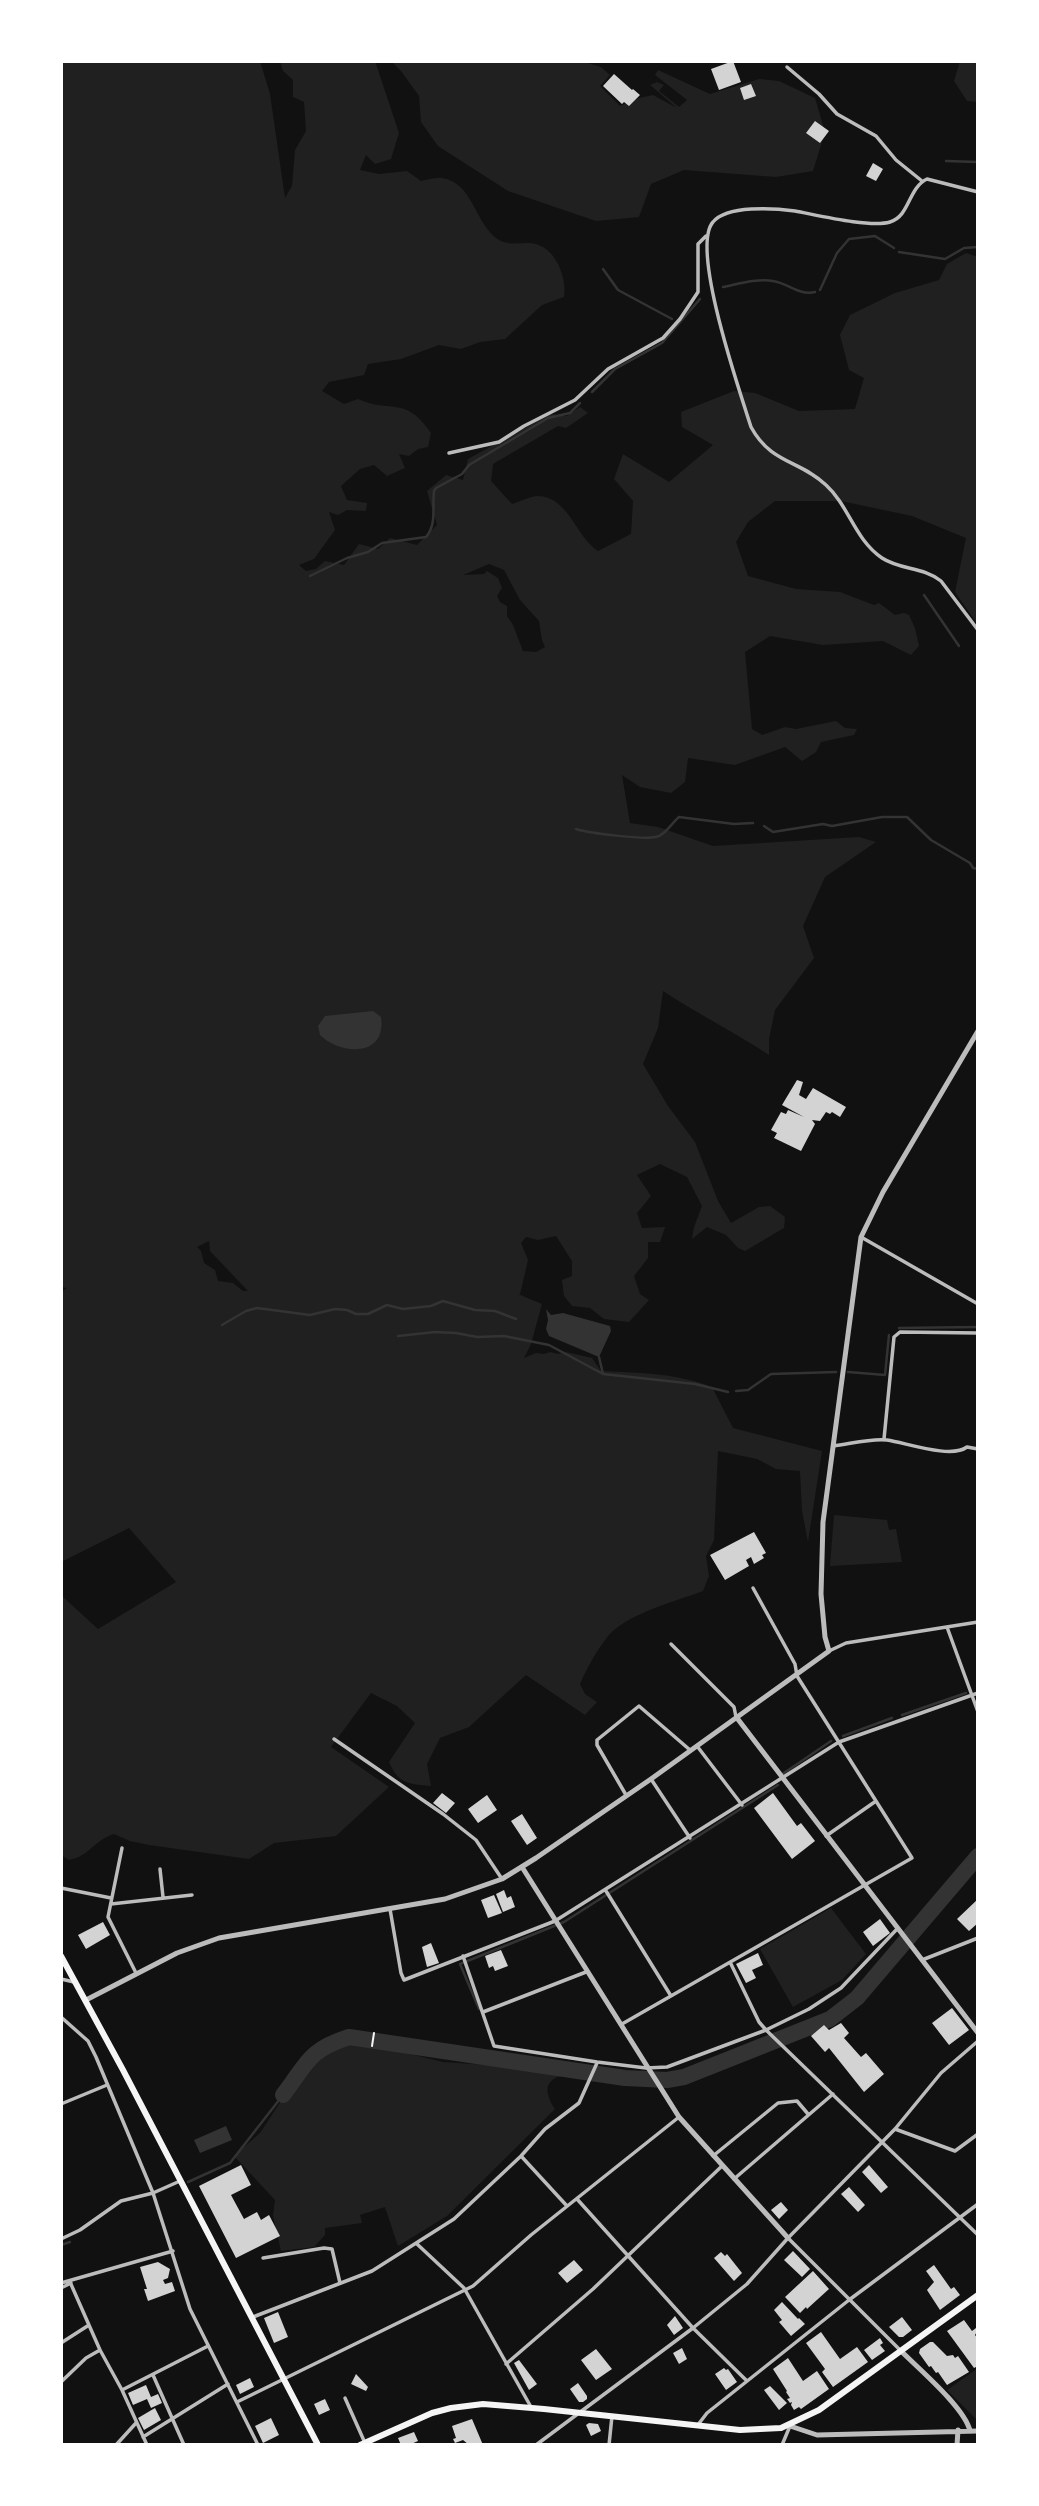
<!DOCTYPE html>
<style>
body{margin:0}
#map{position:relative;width:1039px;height:2506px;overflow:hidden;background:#111;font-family:Arial,sans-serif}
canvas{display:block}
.frame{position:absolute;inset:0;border:63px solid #fff;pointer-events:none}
</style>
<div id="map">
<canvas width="1039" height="2506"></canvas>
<div class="frame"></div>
</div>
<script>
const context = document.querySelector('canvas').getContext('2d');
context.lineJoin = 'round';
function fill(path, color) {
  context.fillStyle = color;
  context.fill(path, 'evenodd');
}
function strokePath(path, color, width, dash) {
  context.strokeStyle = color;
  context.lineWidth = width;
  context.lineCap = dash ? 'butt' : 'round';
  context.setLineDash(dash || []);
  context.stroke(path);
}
fill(new Path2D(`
 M61 61H260L270 94 285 198 292 186 295 150 306 131 304 102 293 97V80L283 71 280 61H375L399 133 391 159 375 164 366 155 360 170 379 174 407 171 421 181C427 180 436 177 442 178 474 183 474 224 499 240 511 247 524 241 536 244 557 250 567 279 564 297L542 305 505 339 480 342 461 349 439 345 401 359 368 364 364 375 329 382 322 391 344 404 358 399C392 414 405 395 431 433L428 447 418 449 409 456 399 454 405 468 387 476 374 465 360 469 341 486 347 500 367 503 366 511 347 510 338 515 329 512 335 530 314 559 299 565 306 571 316 569 325 561 344 565 359 544 378 549 390 538 417 545 437 525 427 491 446 475 463 480 468 459 550 414 567 416 580 407 588 413 566 428 558 426 493 464 491 481 512 504C519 502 531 496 538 496 569 497 575 536 598 551L631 534 633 501 614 479 623 454 669 482 713 445 682 427 681 412 734 391 755 393 799 411 855 409 864 378 849 370 840 335 850 315 895 293 939 280 947 264 966 253 978 257V625L955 592 966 538 912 516 841 501H775L748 522 736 542 748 576 796 589 840 592 874 605 879 603 895 615 904 613 909 615 915 628 919 646 911 655 883 641 823 645 770 636 745 652 752 729 762 735 785 727 796 729 836 721 845 728 857 729 854 735 821 742 816 752 802 761 785 747 735 765 688 758 685 782 671 793 640 787 622 775 630 823 658 827 713 846 859 837 876 842 825 877 803 926 814 958 775 1010 769 1039V1055C734 1032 698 1014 663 991L658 1028 643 1064 668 1106 695 1142 718 1201 731 1223 759 1207 770 1206 785 1217 784 1228 745 1251 738 1248 726 1235 707 1227 692 1239 694 1227 702 1206 687 1177 660 1164 637 1175 651 1196 637 1213 642 1228 665 1227 660 1242H648V1258L634 1276 640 1294 649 1300 629 1322 604 1319 590 1308 572 1306 564 1296 562 1280 572 1276V1261L556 1236 538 1240 526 1237 521 1243 528 1260 520 1294H518L542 1304 531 1344 524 1358 536 1353 544 1354 550 1352 558 1354 566 1352 592 1358 601 1371C640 1373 676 1373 712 1387L733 1428 822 1451 808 1542 802 1511 800 1471 776 1469 757 1459 718 1451 714 1540 706 1556 709 1576 703 1591C676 1601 627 1614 608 1636 597 1650 587 1668 580 1684L585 1694 597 1702 585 1715 526 1675 469 1727 440 1738 427 1764 431 1786C409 1784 398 1784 389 1762L415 1723 397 1706 371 1693 331 1747 389 1787 336 1836 274 1843 249 1859 149 1845 130 1841 114 1834C94 1840 90 1856 69 1860L61 1855V1595L98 1629 176 1582 129 1528 61 1562V1292L67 1288 61 1287ZM489 564 504 570 520 600 539 621 542 640 545 647 536 652 523 651 513 625 507 616V606L500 602 497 596 502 588 498 578 487 571 484 574 463 575ZM209 1241 210 1251 248 1291H243L233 1283 218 1281 215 1270 204 1263 201 1251 197 1247Z
 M391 61H581L601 67 610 75 600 86 620 106 639 98 653 95 677 108 650 85 657 82 664 85 659 91 679 107 687 100 655 75 658 70 710 94 759 79 779 81 815 98 825 132 813 171 776 177 684 170 651 184 639 217 596 221 508 191 438 146 421 122 419 96 401 71Z
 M960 61H978V102L967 101 954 81Z
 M834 1515 887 1520 889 1530 896 1529 902 1562 830 1566Z
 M831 1908 866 1954 842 1980 793 2007 760 1949Z
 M349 2039 443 2062 561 2070V2076C542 2081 546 2096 555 2109L447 2216 398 2246 385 2207 360 2215 362 2223 325 2228V2235L314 2247 281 2251 273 2216 275 2200 234 2156 260 2133 313 2052 329 2043Z
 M978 2368V2421L947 2390Z`), '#202020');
fill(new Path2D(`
 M373 1011 381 1017C387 1058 340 1055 320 1035L318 1026 325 1016Z
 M546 1309 551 1315 563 1313 610 1326 611 1331 599 1357 549 1336 546 1329 548 1320Z
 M226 2126 232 2140 200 2153 194 2140Z`), '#333');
strokePath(new Path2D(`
 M946 161 978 162
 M899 252 945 259 964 248 978 247
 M603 269 618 290 672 319
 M723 287C738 284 757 278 773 281 788 283 799 296 815 292
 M820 290 837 253 849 239 875 236 894 248
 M592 392 615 369 662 343 700 299
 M310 576 347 558 368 552 382 543 426 537C437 524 432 508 434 491L436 488 462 474 469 465 548 418 570 413 580 403
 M924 595 959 646
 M764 826 773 832 823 824 832 826 882 817H907L931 840 970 863 973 868 978 869
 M576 829C589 833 648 841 659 836 667 832 672 823 679 817L734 824 753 823
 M222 1325 246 1311 257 1308 310 1315 335 1309 347 1310 356 1314H368L387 1305 403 1309 431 1306 443 1301 475 1310 495 1311 516 1319
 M899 1328 978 1327
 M398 1336 435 1332 456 1333 477 1337 504 1336 549 1345 603 1374 695 1384 728 1392
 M599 1357 603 1374
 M848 1372 885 1375 889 1335
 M736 1391 748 1390 771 1374 836 1372
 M902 1715 966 1693
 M843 1736 892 1718
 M781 1775 831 1741
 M479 2009 460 1964 564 1922 778 1785
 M188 2182 230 2163 283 2095
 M61 2245 70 2242`), '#333', 2.5);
strokePath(new Path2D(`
 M283 2095C307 2064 308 2050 349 2037L625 2078 667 2080 684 2077 830 2019 857 1998 978 1856`), '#333', 16);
fill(new Path2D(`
 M733 61 741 82 719 90 711 69Z
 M614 74 632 90 633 89 640 95 629 106 624 102 622 104 603 86Z
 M751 84 756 96 744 100 740 88Z
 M815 121 829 131 820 143 806 133Z
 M873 163 883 169 876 181 866 176Z
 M797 1080 803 1082 799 1095 806 1099 813 1088 846 1107 840 1117 832 1112 830 1114 826 1112 820 1121 812 1120 815 1124 801 1151 774 1138 777 1133 771 1130 781 1112 786 1114 788 1110 804 1117 782 1105Z
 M754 1532 766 1553 762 1555 764 1558 754 1564 751 1557 746 1560 749 1566 725 1580 710 1555Z
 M442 1793 455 1803 446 1813 433 1803Z
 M773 1793 797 1826 801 1823 815 1841 792 1859 754 1808Z
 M487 1795 497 1810 478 1823 468 1809Z
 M522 1814 537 1838 527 1845 511 1821Z
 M504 1890 507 1898 511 1896 515 1907 503 1912 496 1894Z
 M494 1895 502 1913 488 1918 481 1900Z
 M978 1899V1923L969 1931 957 1919Z
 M880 1919 890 1933 873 1946 863 1932Z
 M103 1922 110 1935 86 1949 78 1935Z
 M431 1943 439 1963 427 1967 422 1947Z
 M501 1950 508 1966 495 1971 493 1966 489 1968 485 1956Z
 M758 1953 763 1965 752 1970 756 1978 746 1983 736 1964Z
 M952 2008 969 2030 949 2045 932 2023Z
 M841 2023 849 2033 844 2038 861 2057 866 2053 884 2074 864 2092 829 2048 825 2052 811 2036 824 2025 829 2030Z
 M241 2165 251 2185 231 2195 244 2219 257 2212 261 2220 269 2215 280 2236 236 2258 199 2186Z
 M869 2165 888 2187 881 2193 862 2172Z
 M849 2187 865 2205 858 2212 841 2194Z
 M781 2202 788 2210 779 2219 771 2210Z
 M793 2251 810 2269 802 2277 784 2260Z
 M721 2252 725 2256 727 2254 742 2273 734 2281 714 2258Z
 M574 2260 583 2270 567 2283 558 2273Z
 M158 2262 170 2269 168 2278 163 2280 165 2284 172 2282 175 2291 148 2301 144 2289H147L140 2267Z
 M934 2265 951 2289 954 2287 960 2295 940 2310 927 2290 934 2282 926 2271Z
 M813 2271 829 2289 807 2309 806 2307 800 2313 785 2297Z
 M782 2302 798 2319 799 2318 805 2324 791 2336 779 2322 782 2320 774 2310Z
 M278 2312 288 2337 274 2343 264 2318Z
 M675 2316 683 2328 674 2335 667 2325Z
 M902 2317 912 2330 903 2337H899L889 2327Z
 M964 2320 972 2331 976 2328 978 2330 975 2335 978 2339V2366L974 2368 947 2331Z
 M821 2332 840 2359 857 2347 868 2362 833 2387 822 2372 825 2369 806 2343Z
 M880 2338 883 2343 880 2345 885 2351 872 2360 864 2350Z
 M930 2342H933L947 2356 953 2355 955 2358 958 2356 969 2372 947 2385 938 2372 936 2373 931 2366 929 2367 919 2353 920 2349Z
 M682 2348 687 2359 679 2364 673 2353Z
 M596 2349 612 2369 596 2380 581 2360Z
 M788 2358 803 2381 817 2371 829 2389 801 2409 799 2407 794 2410 791 2405 792 2402 790 2403 787 2399 790 2398 786 2392 787 2391 773 2369Z
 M519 2360 537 2384 529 2390 514 2363Z
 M724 2368 726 2370 728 2369 737 2382 726 2390 715 2374Z
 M356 2374 368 2387 366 2391 351 2384Z
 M250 2378 254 2387 240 2394 236 2385Z
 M578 2383 587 2396V2399L583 2402H579L570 2389Z
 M146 2385 151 2397 158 2394 162 2403 151 2408 147 2399 133 2405 128 2393Z
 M770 2386 787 2403 779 2410 764 2390Z
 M325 2399 330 2410 319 2415 314 2404Z
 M155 2408 161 2420 144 2430 138 2418Z
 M271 2418 279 2435 263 2443 255 2426Z
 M472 2419 483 2445H469L463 2440 455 2443 453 2439 456 2438 452 2426Z
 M589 2423 598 2424 601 2431 591 2436 586 2425Z
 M414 2432 418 2441 409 2445H401L398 2438Z`), '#d3d3d3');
strokePath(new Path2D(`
 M372 2046 374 2033`), '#f5f5f5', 2);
strokePath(new Path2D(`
 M787 67 819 94 837 114 876 136 896 160 922 181
 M978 192 927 179C908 188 910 216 890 222 870 228 817 215 795 211 774 208 727 205 713 222 690 248 740 392 751 427 771 464 800 460 826 485 849 506 855 540 882 558 900 570 924 567 941 581L978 630
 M449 453 499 442 524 426 575 400 608 369 663 338 680 319 698 292V244L706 236
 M861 1237 978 1304
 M884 1439 894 1337 900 1332 978 1333
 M833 1446C850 1444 871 1438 887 1440 907 1443 951 1459 967 1447L978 1449
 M947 1627 978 1712
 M671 1644 734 1707 736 1717
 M829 1651 846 1643 978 1622
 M334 1739 443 1814 476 1840 502 1879
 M697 1746 742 1805
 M651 1779 690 1838
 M626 1795 597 1745V1740L639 1706 690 1750
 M826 1836 876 1801
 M122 1848 108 1917 136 1973
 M160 1869 163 1897
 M61 1888 111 1898
 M606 1891 671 1996
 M111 1904 192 1895
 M390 1909 401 1973 404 1980 555 1921 839 1742 978 1693
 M463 1956 494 2046 597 2062 646 2068 667 2067 766 2030 809 2009 841 1988 898 1928
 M922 1960 978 1938
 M730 1962 759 2022 766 2030 978 2235
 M61 1979 74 1982
 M483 2012 586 1972
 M61 2017 88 2041 96 2057 153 2193 190 2309 258 2445
 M622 2024 912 1858 797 1676 795 1664 753 1588
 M61 2104 107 2085
 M895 2129 955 2151 978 2134
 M521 2156 567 2206
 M713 2156 778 2103 797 2101 808 2114
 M734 2179 833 2094
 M577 2199 693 2328 747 2381
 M61 2239 80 2230 121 2201 153 2193 180 2181
 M789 2239 901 2351
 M417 2244 464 2288 531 2407
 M263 2258 324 2248 332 2249 340 2283
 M70 2282 100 2350
 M61 2283 173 2251
 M61 2288 71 2283
 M253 2317 372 2271 454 2219 521 2156 545 2129 579 2103 597 2063
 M61 2343 89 2325
 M506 2364 593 2289 722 2166
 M153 2375 184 2445
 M61 2382 86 2358 100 2350 122 2390 208 2346
 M122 2390 147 2445
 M345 2398 365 2443
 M237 2402 473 2286 531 2235 679 2117
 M697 2426 707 2413 849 2300 978 2204
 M143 2437 228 2384
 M116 2445 136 2423
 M536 2445 693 2328 747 2284 788 2238 895 2129 941 2073 978 2041
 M609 2445 612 2416
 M782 2445 790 2426`), '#bcbcbc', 3.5);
strokePath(new Path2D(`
 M737 1718 978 2033
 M522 1867 679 2117 788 2238
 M86 2000 177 1953 219 1938 445 1899 502 1879 536 1858 651 1779 829 1651 825 1637 821 1594 823 1522 861 1237 883 1192 978 1031
 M901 2351C919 2369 965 2408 970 2431
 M790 2426 817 2435 978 2431
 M957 2445 958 2430`), '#bcbcbc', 5);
strokePath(new Path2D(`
 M61 1956 123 2070 318 2445
 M360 2445 432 2413 451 2408 483 2404 544 2409 740 2430 781 2428 819 2410 978 2295`), '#f5f5f5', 6);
</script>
